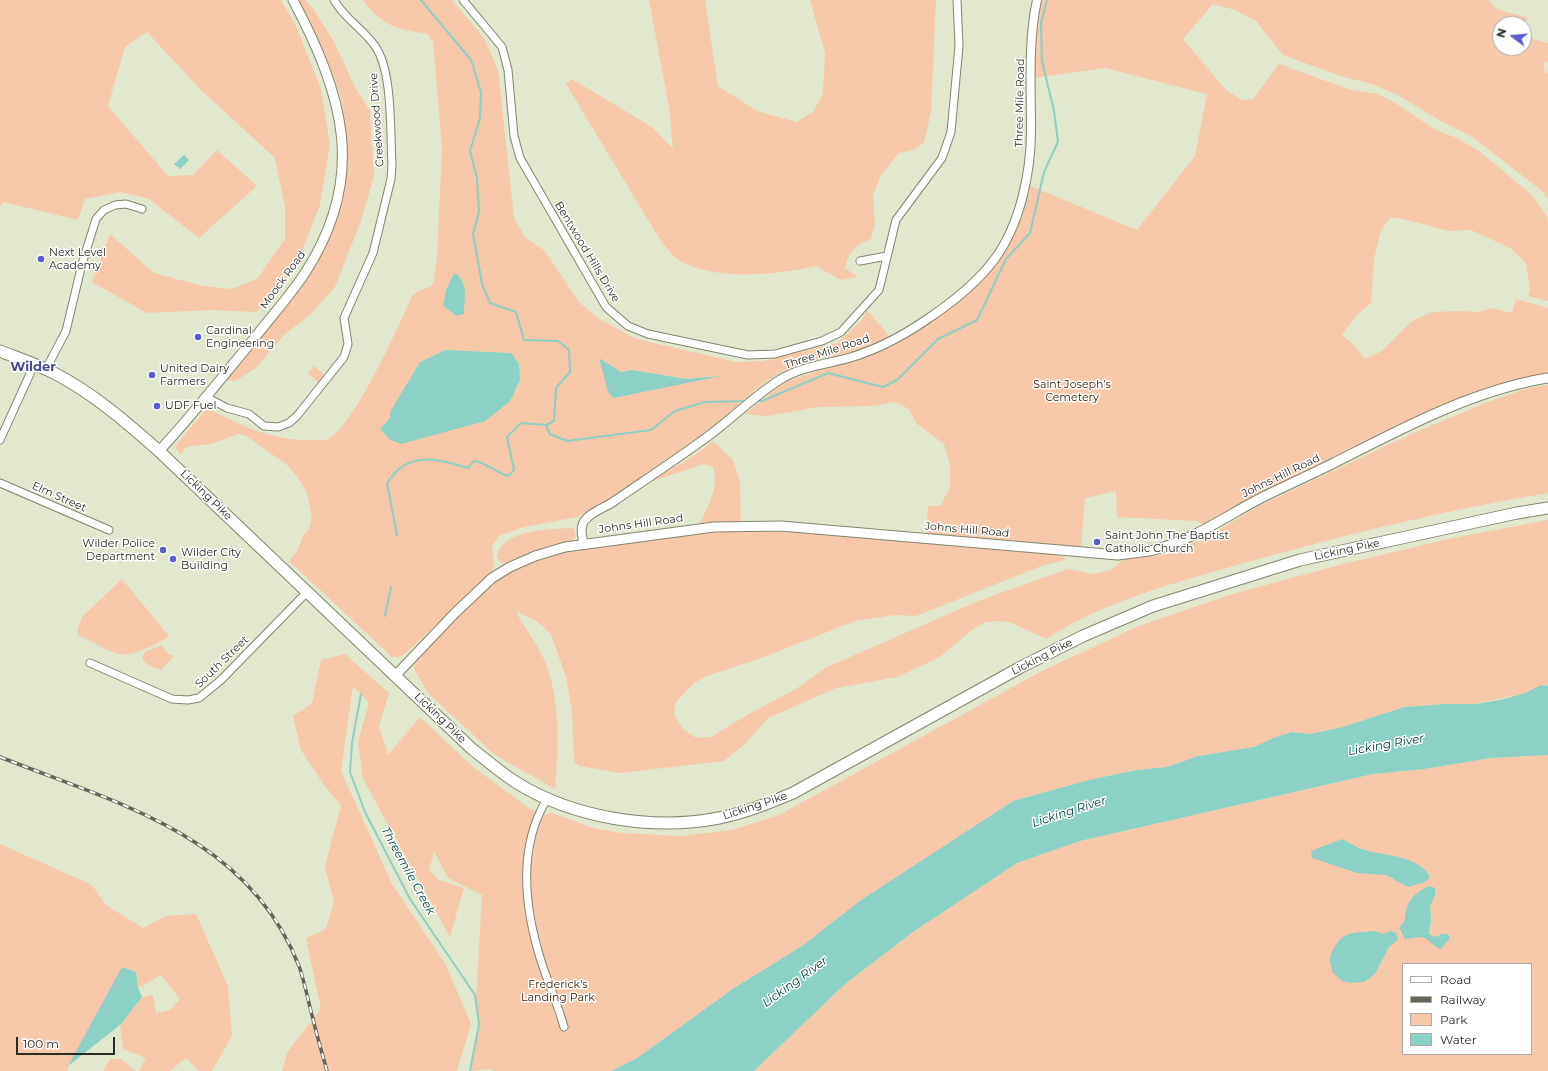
<!DOCTYPE html>
<meta charset="utf-8">
<style>
body{margin:0}
#map{position:relative;width:1548px;height:1071px;overflow:hidden;background:#e2e8cd;font-family:Montserrat,sans-serif}
canvas{display:block}
.legend{position:absolute;left:1402px;top:963px;width:130px;height:92px;box-sizing:border-box;background:#fff;border:1px solid #aaaba7;margin:0;padding:5px 7px;list-style:none;font-size:12px;color:#2a2c22}
.legend li{display:flex;align-items:center;gap:8px;height:20px}
.legend b{width:20px;border:1px solid #aaaba7}
.north{position:absolute;left:1492px;top:16px;width:40px;height:40px;box-sizing:border-box;background:#fff;border:1px solid #aaaba7;border-radius:50%;rotate:286deg;font-size:11px;font-weight:700;line-height:16px;text-align:center;color:#2a2c22}
.north::after{content:'';display:block;margin:auto;width:14px;height:18px;background:#5a5cd3;clip-path:polygon(50% 0,100% 100%,50% 72%,0 100%)}
.scale{position:absolute;left:16px;top:1037px;width:99px;height:18px;box-sizing:border-box;border:2px solid #2a2c22;border-top:0;padding-left:5px;font-size:12px;line-height:14px;white-space:nowrap;color:#2a2c22;-webkit-text-stroke:3px #fff;paint-order:stroke}
</style>
<div id="map">
<canvas width="1548" height="1071"></canvas>
<ul class="legend">
<li><b style="height:5px;background:#fff"></b>Road</li>
<li><b style="height:5px;background:#646757"></b>Railway</li>
<li><b style="height:11px;background:#f8c8aa"></b>Park</li>
<li><b style="height:11px;background:#8cd1c5"></b>Water</li>
</ul>
<div class="north">N</div>
<div class="scale">100 m</div>
</div>
<script>
const context = document.querySelector('canvas').getContext('2d');
context.lineJoin = 'round';
function fill(path, color) {
  context.fillStyle = color;
  context.fill(path, 'evenodd');
}
function strokePath(path, color, width, dash) {
  context.strokeStyle = color;
  context.lineWidth = width;
  context.lineCap = dash ? 'butt' : 'round';
  context.setLineDash(dash || []);
  context.stroke(path);
}
function drawText(font, color, halo, rows, align = 'center') {
  context.font = font + ' Montserrat,sans-serif';
  context.lineWidth = 3;
  context.setLineDash([]);
  context.textBaseline = 'middle';
  context.strokeStyle = halo;
  context.fillStyle = color;
  for (const [text, x, y, turn = 0] of rows) {
    context.save();
    context.translate(x, y);
    context.rotate((+turn || 0) * Math.PI / 180);
    context.textAlign = isNaN(turn) ? turn : align;
    if (halo) context.strokeText(text, 0, 0);
    context.fillText(text, 0, 0);
    context.restore();
  }
}
fill(new Path2D(`
 M0 0H281L295 24 321 89 330 145 320 205 302 250 278 292 256 312 210 310 147 313 92 282 110 234 154 273 203 286 232 289 258 278 285 239V207L275 158 201 90 147 32 125 47 108 106 168 176 193 175 217 150 257 186 199 238 149 199 121 192 85 199 78 220 3 202 0 207Z
 M298 0H305L312 7 333 40 355 87 370 111 374 176 361 221 335 287 310 315 284 335 256 368 235 381 224 380 313 267 346 170 345 125 340 93Z
 M363 0H452L484 38 498 70 514 218 525 237 544 250 579 302 599 319 637 339 736 362 763 361 837 343 862 320 867 310 890 337 861 350 795 364 765 382 716 424 675 454 595 508 577 517 520 528 499 536 492 546 494 567 491 574 406 653 399 657H392L289 561 298 550 303 535 308 531 312 518 307 493 299 479 286 464 246 436 238 434 211 444 186 447 181 455 176 448 177 444 207 408C240 424 268 440 307 440 312 440 319 441 325 440 350 436 401 321 412 296 418 289 426 291 433 284L437 259 442 148 433 42 428 34C398 29 382 27 363 0ZM453 275 464 306V314L457 316 443 306 446 290ZM445 350 511 353 380 429 389 419 391 410 420 362ZM600 359 621 372 632 370 686 379 716 376 614 398Z
 M649 0H705L718 86 757 111 796 122 813 112 823 94 825 53 810 0H936L931 112 924 143 913 150 899 153 881 175 873 195 875 224 871 239C856 245 848 252 845 268L858 277 841 280 816 266C776 275 720 281 682 262 675 259 668 249 662 243L566 84 572 79 652 127 673 149 669 107Z
 M1040 0H1489C1496 14 1514 12 1528 18L1524 24H1500V48H1524V37L1548 43V61L1543 64 1545 72 1548 73V200L1541 190 1471 136 1439 120 1396 94 1371 84 1341 76 1283 55 1256 21 1235 10 1213 4 1183 39 1225 89 1241 100 1253 99 1279 64 1351 90 1378 94 1394 102 1436 130 1457 138 1479 151 1533 196 1548 219V301L1528 296 1530 291 1526 263 1510 248 1471 230 1449 231 1399 218H1390L1381 230 1374 259 1371 303 1357 315 1342 335 1353 344 1365 359 1382 351 1412 321 1432 312 1462 311 1478 312 1492 308 1512 313 1516 299 1548 308V374L1371 439 1250 498 1204 525 1197 521 1117 517 1116 491 1085 498 1081 548 926 534 928 506H940L950 488V465L944 444 916 423 909 409 895 402 871 406 819 407 767 416 745 414 785 382 866 355 909 336 959 301 987 274 1028 185 1137 230 1195 156 1207 94 1105 68 1034 78 1036 21Z
 M314 366 324 374 318 382 308 374Z
 M1548 385V493C1445 510 1344 535 1244 563 1175 583 1107 600 1046 639L1012 623 999 621 986 622 972 630 940 657 897 677 836 688 768 718 746 743 724 761 620 773 579 766 574 761 572 712 566 677 551 634 536 621 516 611C522 625 535 640 542 655 561 693 559 748 555 789L495 755 429 694 415 671 414 665 418 658C447 627 475 592 512 571 545 552 587 548 624 543 655 539 687 532 719 531 824 529 930 543 1035 552L1062 555 1066 560 1044 565 916 616 894 615 855 621 767 656 707 676 694 683 676 702 674 714 682 728 696 738 711 737 747 715 796 689 825 668 978 601 1068 569 1093 574 1111 570 1124 559 1169 554 1210 535 1259 506 1409 435 1488 402 1528 388Z
 M713 441 733 460 740 482 741 522 700 523C708 506 720 486 713 467L704 464 647 483 695 455Z
 M1548 520V686L1541 685 1525 693 1475 704H1445L1404 707 1343 727 1310 734 1292 732 1273 738 1254 747 1198 756 1167 767 1137 770 1093 779 1013 801 861 900 802 946 734 988 637 1058 611 1071H493L492 1069 470 1071 479 1024 476 1002 482 895 448 878 434 852 429 870 439 880 464 888 450 937 363 779 358 741 369 703 353 686 341 771 392 884 446 965 471 1024 457 1071H282L288 1051 321 1009 306 938 326 929 334 902 325 867 341 805 324 785 301 750 293 716 312 703 321 660 345 654 389 693 379 726 388 755 420 717 472 766 530 809 544 815 552 813 593 828 621 833 681 836 732 830 779 815 1044 670 1139 626 1229 595 1343 564 1453 538Z
 M573 528 576 536 572 541 534 551 505 563 501 562 497 557C501 529 551 529 573 528Z
 M122 579 169 636C158 644 133 657 119 654 106 651 92 641 79 636L77 632 82 617Z
 M162 645 167 653 174 656 161 670C154 668 144 665 142 657L145 652Z
 M1548 755V1071H754L845 984 913 932 1017 863 1080 841 1373 774 1424 769 1491 758ZM1403 964H1531V1054H1403Z
 M0 844 92 885 106 905 143 928 166 916 196 914 228 986 232 1036 212 1071H199L186 1058 170 1071H139L146 1058 123 1049 120 1025 142 997 153 995 156 1013 170 1010 180 999 161 975 138 988 136 972 68 1066V1071H0Z
 M110 1059H121L136 1071H103Z`), '#f8c8aa');
fill(new Path2D(`
 M184 155 189 160 180 169 174 164Z
 M455 273C469 284 464 298 464 314L457 316 443 306 446 290 453 275Z
 M445 350 511 353 519 364 520 380 510 401 485 421 401 444 389 439 380 429 389 419 391 410 420 362Z
 M599 358 621 372 632 370 686 379 721 376 614 398 608 392Z
 M1541 685 1548 686V755L1491 758 1424 769 1373 774 1080 841 1017 863 913 932 845 984 754 1071H611L637 1058 734 988 802 946 861 900 1013 801 1093 779 1137 770 1167 767 1198 756 1254 747 1273 738 1292 732 1310 734 1343 727 1404 707 1445 704H1475L1500 700 1525 693Z
 M1342 839C1350 843 1359 849 1368 851 1388 856 1419 856 1430 877L1425 882 1408 887 1386 875 1357 873 1312 858 1311 851Z
 M1429 886 1435 888V895L1430 907 1431 920 1429 934 1435 937 1442 934H1448L1450 938 1441 949C1433 946 1427 938 1422 937 1416 937 1410 939 1405 939L1399 927C1407 921 1404 916 1407 907 1410 897 1420 890 1429 886Z
 M1374 931 1384 934 1390 931 1396 933 1398 940 1389 947 1375 974 1364 982 1351 983 1342 981 1333 973 1329 959C1340 932 1346 933 1374 931Z
 M122 967 136 972 138 988 142 997 120 1025 68 1066Z`), '#8cd1c5');
strokePath(new Path2D(`
 M421 0 471 60 481 92 480 118 470 151 477 178 479 212 473 234 482 284 490 303 516 312 524 340 558 341 569 350 570 372 556 388 554 421 546 425
 M755 401H762L828 373 883 387 897 380 938 339 977 320 1006 259 1030 233 1044 172 1058 142 1054 111 1042 61 1041 23 1047 0
 M397 535 387 483C391 478 396 470 402 467 422 453 447 462 468 468L474 461C486 462 496 473 508 476L514 470 507 437 521 423 546 425 550 434 567 441 651 430 675 411 705 402 747 401
 M385 616 391 587
 M361 694 352 743 350 772 365 812 410 899 475 995 479 1024 470 1071`), '#8cd1c5', 2);
const minor = new Path2D(`
 M463 0 502 47 508 70 514 136 520 158 606 307 628 326 648 334 748 355 775 354 822 341 841 332 879 290 896 220 942 158 951 132 959 46 957 0
 M860 261 887 256
 M46 369 66 331 82 264 96 219 104 210 115 205 126 204 142 209
 M206 397 227 408 249 414 264 426 278 427 289 423 297 416 344 357 348 344 344 318 373 253 391 179 392 164C390 133 393 71 375 46 363 29 344 18 334 0
 M0 440 34 365
 M0 483 109 530
 M90 663 172 699 188 700 199 698 221 680 307 592
 M547 799C517 848 525 911 542 964 549 985 558 1005 564 1027`);
const tertiary = new Path2D(`
 M584 545C582 536 579 526 586 519 593 511 604 508 613 502 642 482 671 463 700 442 728 423 752 397 781 379 802 366 829 364 852 357 878 349 904 335 926 320 950 304 976 284 994 260 1020 225 1031 173 1031 130 1031 89 1028 40 1037 0`);
const secondary = new Path2D(`
 M159 451C192 416 222 377 253 340 270 318 289 297 305 273 368 176 343 95 293 0
 M395 676 455 613 492 578 510 567 535 556 565 547 714 527 781 526 1118 555C1130 553 1142 553 1154 550 1193 540 1226 516 1261 498 1285 486 1310 475 1334 463 1401 429 1473 390 1548 378`);
const primary = new Path2D(`
 M0 351C18 358 36 364 54 373 93 393 126 422 159 451L471 748C486 760 501 773 517 783 574 818 653 831 719 818 745 813 769 803 793 793L1021 667 1083 636 1153 606 1300 560 1517 513 1548 508`);
strokePath(minor, '#80866d', 9);
strokePath(tertiary, '#80866d', 10);
strokePath(secondary, '#80866d', 11);
strokePath(primary, '#80866d', 13);
strokePath(minor, '#fff', 7);
strokePath(tertiary, '#fff', 8);
strokePath(secondary, '#fff', 9);
strokePath(primary, '#fff', 11);
const rail = new Path2D(`
 M0 757C118 804 248 835 299 966 305 983 308 1001 313 1019 317 1036 322 1053 327 1071`);
strokePath(rail, '#646757', 3.5);
strokePath(rail, '#fff', 2, [6]);
for (const [x, y, r, color] of [
 [41,259,4,"#5a5cd3"],
 [198,337,4,"#5a5cd3"],
 [152,375,4,"#5a5cd3"],
 [157,406,4,"#5a5cd3"],
 [1097,542,4,"#5a5cd3"],
 [163,550,4,"#5a5cd3"],
 [173,559,4,"#5a5cd3"]
]) {
  const dot = new Path2D();
  dot.arc(x, y, r, 0, 2 * Math.PI);
  context.fillStyle = color;
  context.fill(dot);
  strokePath(dot, '#fff', 1.5);
}
drawText('11px', '#2a2c22', '#fff', [
 ["Three Mile Road",1020,103,-89],
 ["Creekwood Drive",377,120,-94],
 ["Bentwood Hills Drive",587,252,59],
 ["Moock Road",283,280,-54],
 ["Three Mile Road",827,352,-18],
 ["Johns Hill Road",1281,476,-26],
 ["Licking Pike",206,495,44],
 ["Elm Street",59,497,24],
 ["Johns Hill Road",641,524,-8],
 ["Johns Hill Road",967,530,5],
 ["Licking Pike",1347,550,-12],
 ["Licking Pike",1042,657,-27],
 ["South Street",222,662,-44],
 ["Licking Pike",440,718,44],
 ["Licking Pike",755,806,-18]
]);
drawText('11px', '#2a2c22', '#fff', [
 ["Next Level",49,253],
 ["Academy",49,266],
 ["Cardinal",206,331],
 ["Engineering",206,344],
 ["United Dairy",160,369],
 ["Farmers",160,382],
 ["UDF Fuel",165,406],
 ["Saint John The Baptist",1105,536],
 ["Catholic Church",1105,549],
 ["Wilder Police",155,544,"right"],
 ["Department",155,557,"right"],
 ["Wilder City",181,553],
 ["Building",181,566]
], 'left');
drawText('11px', '#422108', '#fff', [
 ["Saint Joseph’s",1072,385],
 ["Cemetery",1072,398],
 ["Frederick's",558,985],
 ["Landing Park",558,998]
]);
drawText('italic 12px', '#00433b', '#fff', [
 ["Licking River",1386,745,-10],
 ["Licking River",1069,812,-18],
 ["Threemile Creek",408,871,61],
 ["Licking River",795,982,-36]
]);
drawText('bold 13px', '#474c89', '#fff', [
 ["Wilder",33,367]
]);
</script>
